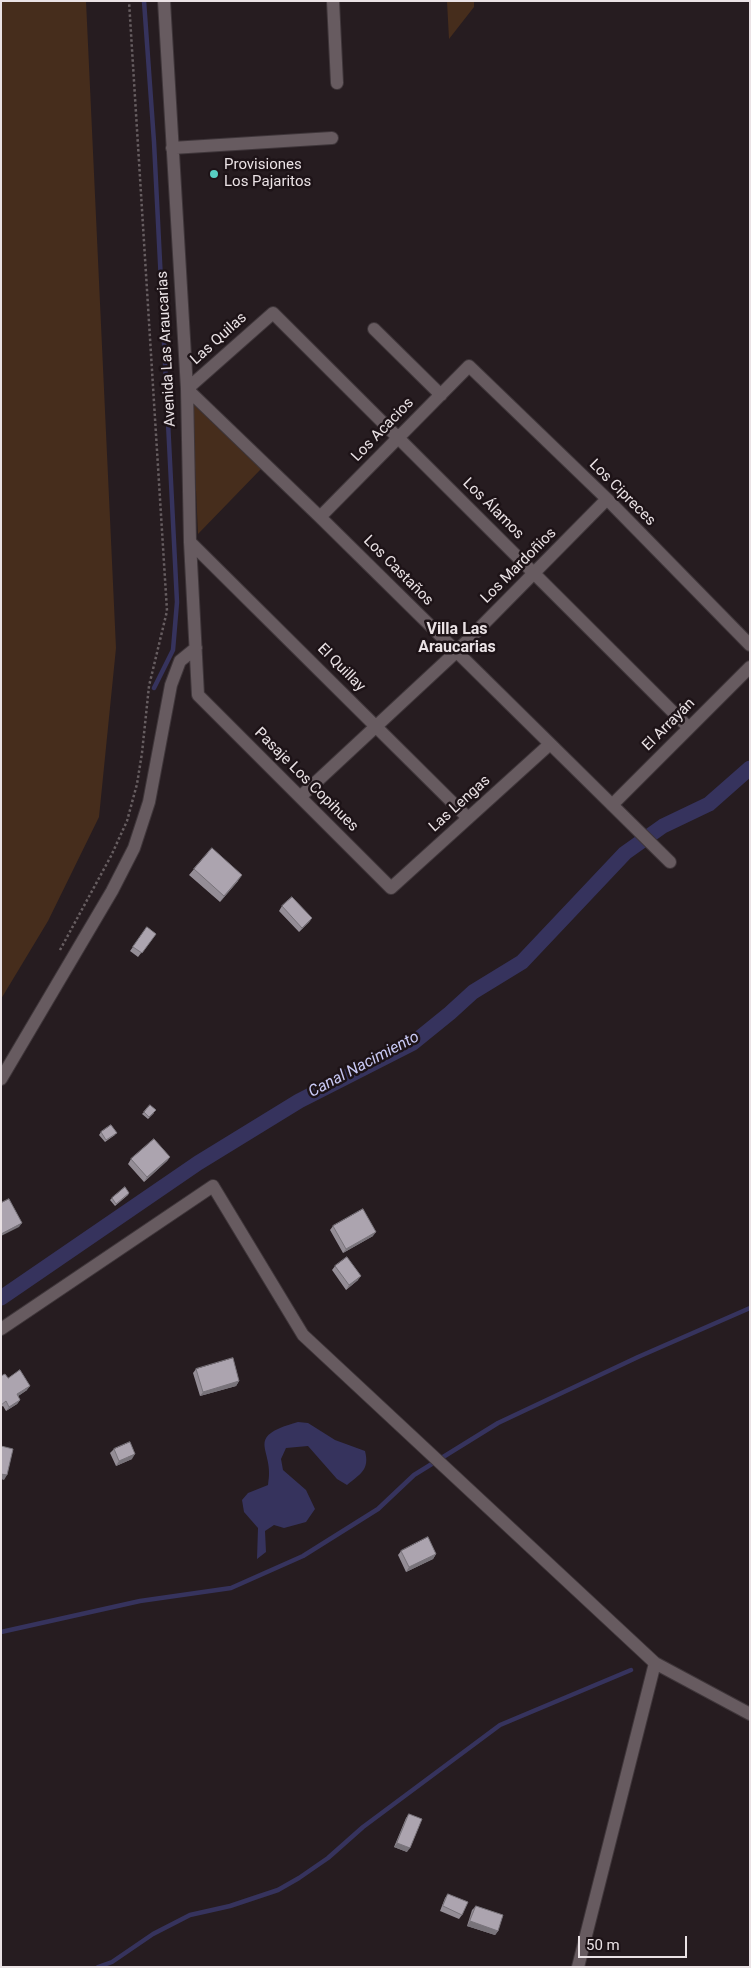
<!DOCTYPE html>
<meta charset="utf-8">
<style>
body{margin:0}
#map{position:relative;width:751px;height:1968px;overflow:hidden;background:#261c20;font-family:Roboto,sans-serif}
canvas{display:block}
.frame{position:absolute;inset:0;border:2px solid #eae2e5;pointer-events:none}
.scale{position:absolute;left:578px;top:1936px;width:109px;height:22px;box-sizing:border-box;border:2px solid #eae2e5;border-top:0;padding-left:6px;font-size:15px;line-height:18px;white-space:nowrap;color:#eae2e5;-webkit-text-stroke:4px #1d1317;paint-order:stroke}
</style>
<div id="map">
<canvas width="751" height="1968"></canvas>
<div class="frame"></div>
<div class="scale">50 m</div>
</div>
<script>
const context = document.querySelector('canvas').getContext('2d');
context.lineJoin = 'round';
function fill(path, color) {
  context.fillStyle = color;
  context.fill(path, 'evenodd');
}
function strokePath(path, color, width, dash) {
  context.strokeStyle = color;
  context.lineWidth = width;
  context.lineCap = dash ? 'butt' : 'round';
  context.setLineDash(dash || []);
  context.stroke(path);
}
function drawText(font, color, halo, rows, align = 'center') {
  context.font = font + ' Roboto,sans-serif';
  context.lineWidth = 5;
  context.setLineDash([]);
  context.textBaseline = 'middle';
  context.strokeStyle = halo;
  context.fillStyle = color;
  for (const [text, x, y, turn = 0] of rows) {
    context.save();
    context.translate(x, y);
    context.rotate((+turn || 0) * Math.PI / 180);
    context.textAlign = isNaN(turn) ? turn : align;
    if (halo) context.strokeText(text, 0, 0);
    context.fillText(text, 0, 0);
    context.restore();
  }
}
fill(new Path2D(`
 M1 1H86L116 648 99 817 48 921 1 999Z
 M447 1H474V7L449 39Z
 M192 403 261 469 198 534Z`), '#462d1c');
fill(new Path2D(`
 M298 1422 308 1423 335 1440 365 1451C370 1470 360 1474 347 1485L337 1479 308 1446 286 1448 281 1459 283 1470 306 1490 315 1509 306 1522 284 1528 274 1525 265 1531 266 1552 257 1559 258 1528 244 1512 242 1500 248 1493 268 1485C276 1448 241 1438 298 1422Z`), '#36335d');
strokePath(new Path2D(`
 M144 1 154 142 177 602 173 650 154 688
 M1 1632 140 1601 231 1588 303 1556 378 1509 414 1475 498 1423 638 1357 750 1308
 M98 1967 112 1962 153 1934 190 1915 230 1906 278 1890 299 1878 328 1858 363 1827 500 1725 631 1670`), '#36335d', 4.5);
strokePath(new Path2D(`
 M1 1298 198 1163 299 1101 413 1043 450 1013 473 992 522 962 625 853 663 826 709 804 750 768`), '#36335d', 15);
const street = new Path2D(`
 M164 1 187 389 190 542 198 695 391 888 550 744
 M333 1 337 83
 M172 148 332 138
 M374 329 441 395
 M320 517 469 366 607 499 750 645
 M190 542 468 818
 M300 797 456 652 607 499
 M612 805 750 667
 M670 862 320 517 187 389 273 313 689 728
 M1 1079 112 891 134 848 149 802 171 685 180 661 196 648
 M1 1329 213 1186 303 1335 655 1663 578 1967
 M655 1663 750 1714`);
strokePath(street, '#3f363a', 14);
strokePath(new Path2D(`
 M60 950 111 856 127 821 137 784 142 753 149 686 167 611 129 1`), '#675e61', 2.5, [2.5, 2.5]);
strokePath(street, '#675b60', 12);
fill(new Path2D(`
 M194 869 238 881 220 902 189 875Z
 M282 906 312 918 309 922 299 932 279 911Z
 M147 927 156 934 138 957 130 951Z
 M144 1112 154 1113 148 1119 142 1114Z
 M101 1132 115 1135 105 1142 99 1135Z
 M170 1157 167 1161 144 1182 128 1164 131 1159Z
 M129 1193 128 1195 115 1206 110 1200 112 1198Z
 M333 1226 373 1236 343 1253 330 1230Z
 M335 1266 358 1280 346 1290 332 1270Z
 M196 1369 239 1381 236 1386 200 1396 193 1373Z
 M1 1376 8 1378 27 1390 18 1396 20 1400 17 1404 6 1411 3 1406 1 1407Z
 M114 1449 132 1459 116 1466 110 1453Z
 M401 1551 436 1554 433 1559 406 1572 398 1555Z
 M409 1814 407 1852 394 1847 406 1818Z
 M448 1894 462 1915 459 1919 440 1911 445 1898Z
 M476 1906 498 1931 495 1935 467 1926 472 1910Z`), '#948d96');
fill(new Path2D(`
 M242 875 238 881 220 902 224 896Z
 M312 918 309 922 299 932 302 928Z
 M170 1157 167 1161 144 1182 147 1177Z
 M22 1223 19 1227 1 1236V1234Z
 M376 1232 373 1236 343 1253 346 1249Z
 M361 1276 358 1280 346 1290 349 1285Z
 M239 1381 236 1386 200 1396 203 1392Z
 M30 1386 27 1390 14 1399 17 1394Z
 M20 1400 17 1404 6 1411 9 1407Z
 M135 1454 132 1459 116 1466 119 1461Z
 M1 1474 7 1475 4 1480 1 1479Z
 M436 1554 433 1559 406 1572 409 1567Z
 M397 1843 410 1848 407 1852 394 1847Z
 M470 1921 498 1931 495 1935 467 1926Z`), '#78737a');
const building = new Path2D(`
 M212 848 242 875 224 896 194 869Z
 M292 897 312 918 302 928 282 906Z
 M147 927 156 934 142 953 133 947Z
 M150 1105 156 1110 149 1117 144 1112Z
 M111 1125 117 1133 106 1140 101 1132Z
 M154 1139 170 1157 147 1177 131 1159Z
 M125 1187 129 1193 116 1204 112 1198Z
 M9 1199 22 1223 1 1234V1203Z
 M363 1209 376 1232 346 1249 333 1226Z
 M347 1257 361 1276 349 1285 335 1266Z
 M233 1358 239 1381 203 1392 196 1369Z
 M20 1370 30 1386 17 1394 20 1400 9 1407 6 1401 1 1405V1376L5 1374 8 1378Z
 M130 1442 135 1454 119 1461 114 1449Z
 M1 1446 13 1449 7 1475 1 1474Z
 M428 1537 436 1554 409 1567 401 1551Z
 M409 1814 422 1819 410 1848 397 1843Z
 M448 1894 468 1902 462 1915 443 1906Z
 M476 1906 503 1915 498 1931 470 1921Z`);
fill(building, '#aca4af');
strokePath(building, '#78737a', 1);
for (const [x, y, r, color] of [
 [214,174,5,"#57cec2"]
]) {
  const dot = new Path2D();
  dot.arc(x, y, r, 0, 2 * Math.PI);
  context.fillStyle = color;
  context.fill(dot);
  strokePath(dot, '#1d1317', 2);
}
drawText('15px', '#eae2e5', '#1d1317', [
 ["Provisiones",224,165],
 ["Los Pajaritos",224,182]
], 'left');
drawText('15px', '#eae2e5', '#1d1317', [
 ["Las Quilas",219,339,-42],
 ["Avenida Las Araucarias",167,349,-93],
 ["Los Acacios",383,430,-46],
 ["Los Cipreces",622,493,45],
 ["Los Álamos",493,509,45],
 ["Los Mardoñios",519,566,-45],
 ["Los Castaños",398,571,45],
 ["El Quillay",341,668,45],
 ["El Arrayán",669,725,-45],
 ["Pasaje Los Copihues",306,780,45],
 ["Las Lengas",460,804,-42]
]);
drawText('bold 16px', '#eae2e5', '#1d1317', [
 ["Villa Las",457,630],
 ["Araucarias",457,648]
]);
drawText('italic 16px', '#c9c9f5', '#1d1317', [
 ["Canal Nacimiento",364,1065,-28]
]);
</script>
